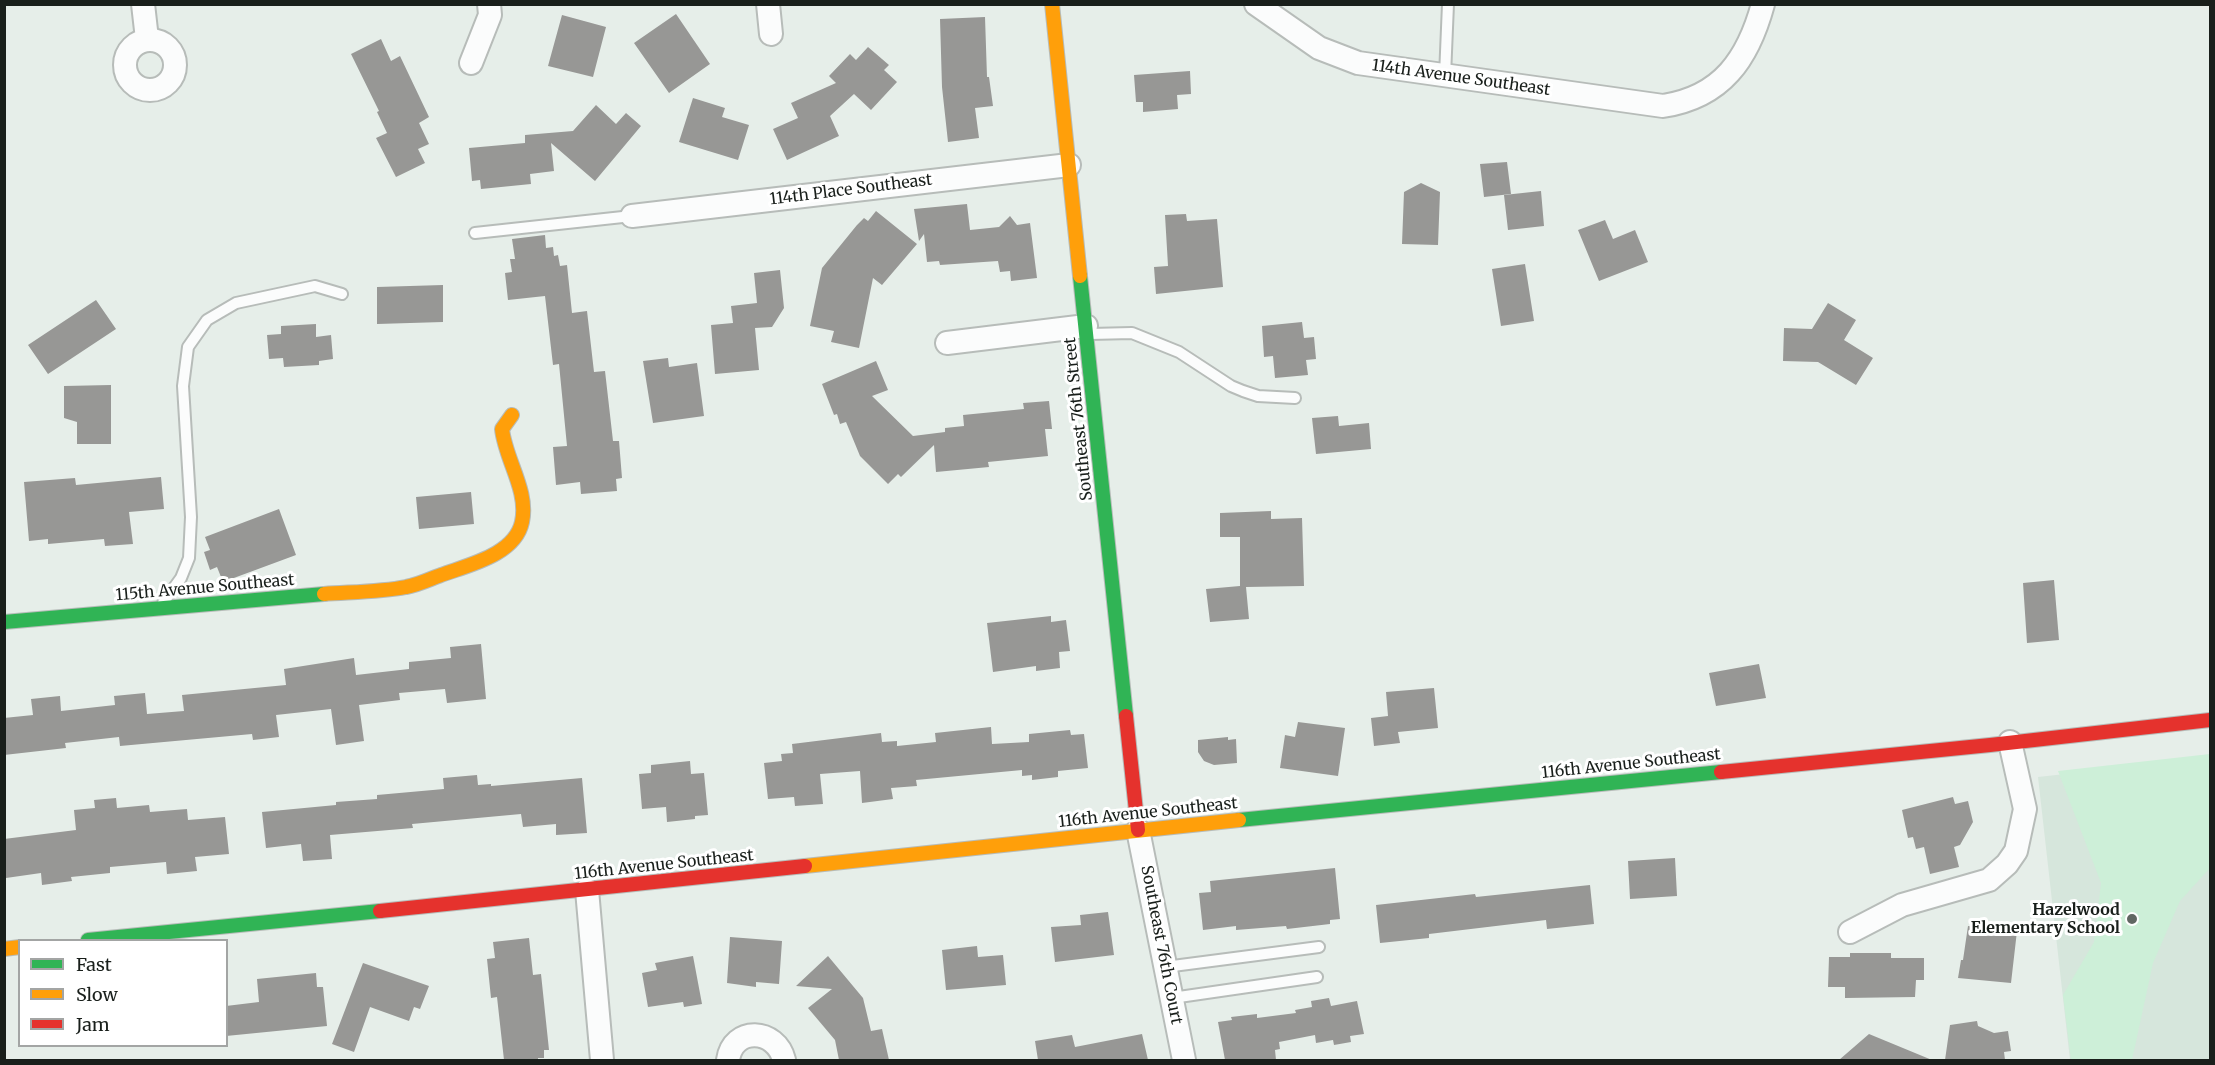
<!DOCTYPE html>
<style>
body{margin:0}
#map{position:relative;width:2215px;height:1065px;overflow:hidden;background:#e6eee9;font-family:Merriweather,serif}
canvas{display:block}
.frame{position:absolute;inset:0;border:6px solid #191f1b;pointer-events:none}
.legend{position:absolute;left:18px;top:939px;width:210px;height:108px;box-sizing:border-box;background:#fff;border:2px solid #a3a5a4;margin:0;padding:8px 10px;list-style:none;font-size:18px;color:#191f1b}
.legend li{display:flex;align-items:center;gap:12px;height:30px}
.legend b{width:30px;border:2px solid #a3a5a4}
</style>
<div id="map">
<canvas width="2215" height="1065"></canvas>
<div class="frame"></div>
<ul class="legend">
<li><b style="height:8px;background:#30b455"></b>Fast</li>
<li><b style="height:8px;background:#ff9f0a"></b>Slow</li>
<li><b style="height:8px;background:#e5322d"></b>Jam</li>
</ul>
</div>
<script>
const context = document.querySelector('canvas').getContext('2d');
context.lineJoin = 'round';
function fill(path, color) {
  context.fillStyle = color;
  context.fill(path, 'evenodd');
}
function strokePath(path, color, width, dash) {
  context.strokeStyle = color;
  context.lineWidth = width;
  context.lineCap = dash ? 'butt' : 'round';
  context.setLineDash(dash || []);
  context.stroke(path);
}
function drawText(font, color, halo, rows, align = 'center') {
  context.font = font + ' Merriweather,serif';
  context.lineWidth = 6;
  context.setLineDash([]);
  context.textBaseline = 'middle';
  context.strokeStyle = halo;
  context.fillStyle = color;
  for (const [text, x, y, turn = 0] of rows) {
    context.save();
    context.translate(x, y);
    context.rotate((+turn || 0) * Math.PI / 180);
    context.textAlign = isNaN(turn) ? turn : align;
    if (halo) context.strokeText(text, 0, 0);
    context.fillText(text, 0, 0);
    context.restore();
  }
}
fill(new Path2D(`
 M2210 758V1060H2070L2038 777Z`), '#d6e6dc');
fill(new Path2D(`
 M2210 754V868L2180 901 2153 963 2132 1060H2071L2063 995 2094 942 2101 883 2058 771Z`), '#cdefd8');
fill(new Path2D(`
 M676 14 710 64 669 93 634 43Z
 M562 15 606 27 593 77 548 66Z
 M985 17 987 77H989L993 106 975 108 979 138 948 142 942 87 940 19Z
 M381 39 391 61 400 56 429 117 419 123 429 144 418 149 425 163 396 177 376 138 387 133 377 112 379 111 351 54Z
 M868 47 889 65 884 70 897 82 871 110 854 94 830 116 839 136 787 160 773 129 798 118 791 103 836 83 829 76 850 54 856 60Z
 M1190 71 1191 94 1177 95 1178 109 1143 112V102H1136L1134 75Z
 M693 98 725 108 722 117 749 125 738 160 679 142Z
 M596 105 616 124 626 113 641 126 595 181 551 143 554 171 530 174 531 184 481 189 480 180 472 181 469 148 525 143V135L573 131Z
 M1507 162 1511 194 1484 197 1480 164Z
 M1421 183 1440 192 1438 245 1402 244 1404 192Z
 M1541 191 1544 226 1508 230 1504 195Z
 M967 204 970 230 999 227 1010 216 1017 225 1030 223 1037 278 1011 281 1010 271 1000 272 998 261 940 265 939 261 927 262 924 234 919 241 914 209Z
 M876 211 917 244 882 285 873 278 859 348 831 342 834 331 810 326 822 268 857 225 864 218 868 221Z
 M1186 214 1187 221 1217 219 1223 287 1156 294 1154 267 1168 266 1165 215Z
 M1605 220 1613 239 1635 230 1648 262 1599 281 1578 230Z
 M545 235 546 248 553 247 554 256 558 255 560 266 567 265 572 313 587 311 594 372 605 371 613 441H619L622 478 616 479 617 491 581 494 580 482 556 485 553 447 567 446 559 364 553 365 545 296 508 300 505 273 512 272 510 259H515L512 239Z
 M1525 264 1534 321 1501 326 1492 269Z
 M780 270 784 308 772 327 755 328 759 370 715 374 711 325 733 323 731 306 757 303 754 273Z
 M443 285V322L377 324V287Z
 M96 300 116 329 48 374 28 345Z
 M1828 303 1856 320 1844 340 1873 358 1856 385 1818 362 1783 361 1784 328 1812 329Z
 M1302 322 1304 338 1314 337 1316 359 1306 360 1308 375 1275 378 1273 356 1264 357 1262 326Z
 M316 324V337L331 335 333 359 319 361V365L284 367 283 358 269 359 267 335 281 334V326Z
 M668 358 669 367 697 363 704 416 653 423 643 361Z
 M876 361 888 390 872 396 913 436 945 432V428L964 426 963 415 1024 409 1023 403 1049 401 1052 429H1045L1048 456 988 462 989 467 936 472 934 445 901 477 898 474 888 484 860 456 846 422 840 424 837 414 834 415 822 384Z
 M111 385V444H77V422L64 418V386Z
 M1338 416 1339 426 1369 423 1371 449 1316 454 1312 418Z
 M161 477 164 509 129 512 133 544 105 546 104 539 48 544V539L29 541 24 482 75 478 76 485Z
 M471 492 474 524 419 529 416 497Z
 M279 509 296 555 223 582 217 567 210 570 204 552 210 550 205 537Z
 M1271 511V519L1302 518 1304 586 1246 587 1249 619 1210 622 1206 589 1240 586V537H1220V513Z
 M2054 580 2059 640 2027 643 2023 583Z
 M1051 616V622L1066 620 1070 651 1059 652 1060 668 1036 671V666L993 672 987 623Z
 M481 644 486 699 447 703 445 689 399 693 400 700 359 705 364 741 336 745 331 709 276 715 279 737 253 740 252 734 120 746 119 737 65 743 66 748 4 755V718L33 715 31 699 60 696 61 711 115 705 114 696 145 693 147 714 184 711 182 695 286 685 284 669 354 658 356 675 409 669V662L451 658 450 647Z
 M1759 664 1766 698 1716 706 1709 673Z
 M1434 688 1438 728 1398 732 1400 743 1374 746 1371 718 1388 716 1386 692Z
 M1298 722 1345 728 1338 776 1280 768 1285 735 1295 737Z
 M991 727 992 744 1029 742V734L1070 730 1071 735 1084 734 1088 768 1058 771V777L1032 780V775L1022 776V770L916 780 917 786 891 788 893 799 862 803 860 771 820 774 823 804 795 806 794 797 768 799 764 763 782 761 781 754 793 753 792 744 881 733 882 742 897 741V746L936 742 935 733Z
 M1228 737V740L1236 739 1237 763 1214 765 1204 761 1198 752V740Z
 M690 761 691 774 704 773 708 815 695 816V819L667 822 666 807 642 809 639 774 651 773V765Z
 M477 775 478 785 491 784V786L582 778 587 833 556 835V824L523 827 521 814 412 824 413 828 330 835 332 859 303 861 301 844 266 848 262 812 336 805V802L377 799V795L444 789 443 778Z
 M1953 797 1955 804 1968 801 1973 822 1960 845 1954 847 1959 867 1930 874 1924 847 1916 849 1913 837 1908 838 1902 810Z
 M116 798 117 808 149 805 150 812 187 809 188 820 225 817 229 854 195 857 197 871 167 874 166 862 110 867V873L71 877 72 881 42 885 41 873 6 878 4 839 76 830 74 810 95 808 94 800Z
 M1675 858 1677 896 1630 899 1628 861Z
 M1335 868 1340 919 1330 920V924L1287 929 1286 926 1236 930V926L1203 930 1199 893 1211 892 1210 881Z
 M1590 885 1594 924 1547 929 1546 920 1429 934V938L1380 943 1376 905 1475 894 1476 897Z
 M1108 912 1114 955 1055 962 1051 927 1081 925 1080 915Z
 M1968 926 2017 931 2011 983 1958 978 1961 960H1963Z
 M730 937 782 941 779 984 756 982V987L727 983Z
 M529 938 533 975 541 974 549 1050H544V1058H538V1060H504L497 997 491 998 487 959 495 958 493 942Z
 M977 946 978 957 1003 955 1006 985 946 990 942 950Z
 M1850 953H1891V958H1924V980H1916L1915 997 1845 998V987H1828L1829 957H1850Z
 M693 956 702 1004 684 1007 683 1002 648 1007 642 973 657 970 655 963Z
 M828 956 863 998 871 1031 882 1029 889 1060H839L835 1040 808 1008 832 989 796 986Z
 M363 963 429 986 420 1009 414 1007 409 1021 370 1007 354 1052 332 1044Z
 M316 973 317 987H323L327 1026 226 1036V1006L259 1002 257 979Z
 M1329 998 1331 1006 1357 1001 1364 1034 1350 1036 1351 1042 1334 1045 1333 1040 1316 1043 1315 1035 1279 1042 1280 1049 1275 1050 1276 1060H1225L1218 1022 1232 1020 1231 1017 1257 1014V1018L1296 1013 1295 1010 1312 1007 1311 1001Z
 M1977 1021 1978 1026 1994 1033 2008 1031 2011 1051 2004 1052 2005 1060H1945L1950 1025Z
 M1142 1034 1148 1060H1038L1035 1041 1072 1035 1075 1047Z
 M1869 1034 1932 1060H1839Z`), '#979795');
const lane = new Path2D(`
 M1445 76 1448 4
 M475 233 632 216
 M1090 334 1132 333 1179 352 1231 386 1243 391 1258 396 1295 398
 M163 603 181 578 189 558 191 517 183 386 188 347 207 320 236 303 315 286 342 294
 M1165 967 1319 947
 M1172 998 1317 977`);
const street = new Path2D(`
 M143 4 147 39
 M768 4 771 34
 M1256 4 1319 48 1358 63 1663 106C1722 97 1748 59 1763 4
 M125 65a25 25 0 1 1 50 0a25 25 0 1 1-50 0Z
 M471 63 490 15 489 4
 M632 216 1069 165
 M947 343 1086 326
 M1138 830 1184 1060
 M587 890 602 1060
 M1850 932 1902 905 1989 880 2007 864 2016 851 2025 809 2010 742
 M728 1060C733 1026 776 1028 784 1060`);
const fast = new Path2D(`
 M1080 276 1126 716
 M4 622 324 594
 M1239 820 1721 772
 M88 940 380 911`);
const slow = new Path2D(`
 M1052 4 1080 276
 M324 594C351 592 380 592 406 587 418 585 430 579 441 575 468 565 515 555 522 522 529 491 505 459 502 429L512 415
 M805 866 1239 820
 M4 949 20 947`);
const jam = new Path2D(`
 M1126 716 1138 830
 M1721 772 1990 745 2210 720
 M380 911 805 866`);
strokePath(lane, '#b7bcb9', 14);
strokePath(street, '#b7bcb9', 26);
strokePath(fast, '#b7bcb9', 16);
strokePath(slow, '#b7bcb9', 16);
strokePath(jam, '#b7bcb9', 16);
strokePath(lane, '#fbfcfc', 10);
strokePath(street, '#fbfcfc', 22);
strokePath(fast, '#30b455', 14);
strokePath(slow, '#ff9f0a', 14);
strokePath(jam, '#e5322d', 14);
for (const [x, y, r, color] of [
 [2132,919,6,"#616763"]
]) {
  const dot = new Path2D();
  dot.arc(x, y, r, 0, 2 * Math.PI);
  context.fillStyle = color;
  context.fill(dot);
  strokePath(dot, '#fff', 2);
}
drawText('16px', '#191f1b', '#fff', [
 ["114th Avenue Southeast",1461,78,8],
 ["114th Place Southeast",851,190,-7],
 ["Southeast 76th Street",1079,419,-96],
 ["115th Avenue Southeast",205,588,-5],
 ["116th Avenue Southeast",1631,764,-6],
 ["116th Avenue Southeast",1148,813,-6],
 ["116th Avenue Southeast",664,865,-6],
 ["Southeast 76th Court",1161,945,79]
]);
drawText('bold 16px', '#191f1b', '#fff', [
 ["Hazelwood",2120,910],
 ["Elementary School",2120,928]
], 'right');
</script>
